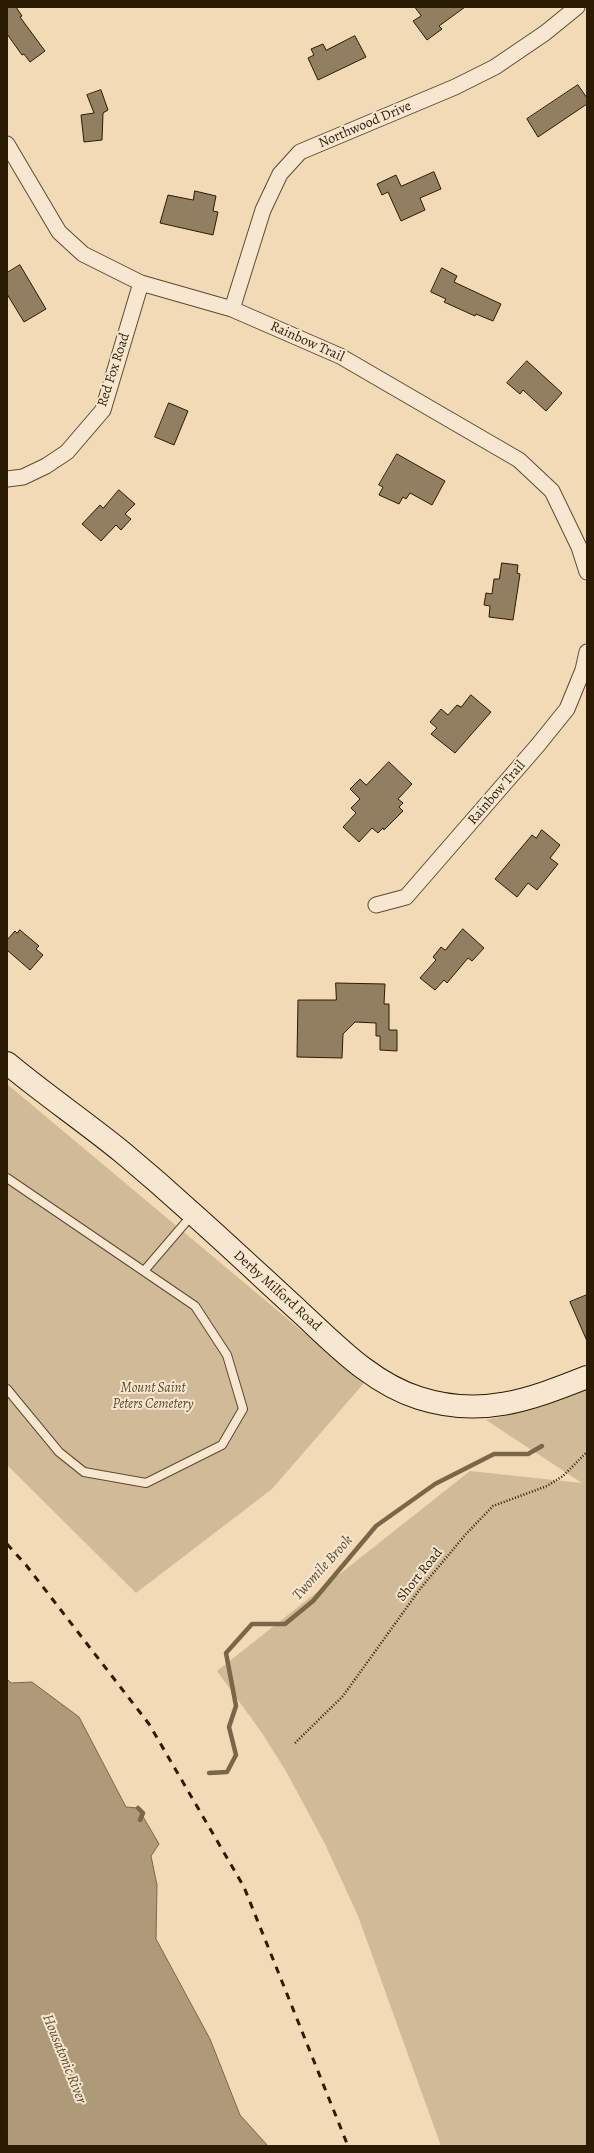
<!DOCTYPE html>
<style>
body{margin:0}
#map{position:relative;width:594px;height:2153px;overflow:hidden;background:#f2dab7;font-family:Alegreya,serif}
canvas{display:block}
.frame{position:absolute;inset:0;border:8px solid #2b1b02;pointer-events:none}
</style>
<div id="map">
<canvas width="594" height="2153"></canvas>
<div class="frame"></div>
</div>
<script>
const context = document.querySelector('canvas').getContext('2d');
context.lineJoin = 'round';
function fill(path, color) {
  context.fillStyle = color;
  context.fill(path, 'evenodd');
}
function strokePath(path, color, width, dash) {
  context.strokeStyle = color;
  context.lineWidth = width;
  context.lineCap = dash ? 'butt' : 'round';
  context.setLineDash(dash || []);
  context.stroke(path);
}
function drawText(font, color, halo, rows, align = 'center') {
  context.font = font + ' Alegreya,serif';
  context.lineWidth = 4;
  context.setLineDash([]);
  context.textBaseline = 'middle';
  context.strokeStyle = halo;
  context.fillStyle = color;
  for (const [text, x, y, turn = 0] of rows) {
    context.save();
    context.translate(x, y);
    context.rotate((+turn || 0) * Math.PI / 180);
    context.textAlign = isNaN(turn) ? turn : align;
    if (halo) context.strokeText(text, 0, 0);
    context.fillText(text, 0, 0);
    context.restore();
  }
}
fill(new Path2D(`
 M7 1084 364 1383 272 1489 136 1593 7 1465Z
 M587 1387V2146H441L358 1916 325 1844 287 1773 262 1733 217 1671 470 1471 582 1483 486 1420 513 1414Z`), '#d0ba98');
const water = new Path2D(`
 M7 1679 11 1683 32 1682 79 1717 126 1807 138 1808 159 1844 151 1856 157 1885 156 1939 210 2039 240 2115 268 2146H7Z`);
fill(water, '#ae9979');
strokePath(water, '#7a6749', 1);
strokePath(new Path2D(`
 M209 1773 227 1772 236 1755 229 1727 236 1706 226 1653 252 1624H285L313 1601 376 1526 435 1484 494 1454H528L542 1446
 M138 1808 143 1813 140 1820`), '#7a6749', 4.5);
const building = new Path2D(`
 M7 7H16L22 16 20 17 45 51 30 62 24 54 22 55 7 34Z
 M415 7H465L439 26 442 29 427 40 413 21 421 16Z
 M355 36 366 57 318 80 308 58 314 55 311 49 323 44 326 50Z
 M578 85 587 98V104L538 137 527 119Z
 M101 90 108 110 103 113 102 140 84 142 81 115 94 113 87 95Z
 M434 172 441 189 420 198 425 210 401 221 388 192 382 195 377 184 396 175 401 186Z
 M195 191 216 196 213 211 218 212 213 235 160 223 168 195 193 200Z
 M20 265 46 309 24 322 7 294V273Z
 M442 268 457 276 454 282 501 304 493 321 476 314 475 316 444 302 446 299 431 292Z
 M527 361 562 393 546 411 523 390 520 394 507 383Z
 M169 403 188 411 174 445 155 437Z
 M397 454 445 481 432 505 410 493 406 499 403 497 399 504 379 495 383 487 379 485Z
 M119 490 135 504 125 514 131 519 121 530 116 525 101 541 82 524 100 505 103 508Z
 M502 563 518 565 517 573 520 574 513 620 489 617 490 606 484 605 486 593 492 594 494 579H499Z
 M471 695 491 712 455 753 431 734 437 728 430 722 441 709 448 715 457 705 461 707Z
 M389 762 412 784 398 799 403 803 399 807 403 811 384 830 383 828 378 833 372 828 359 842 343 827 356 813 351 808 360 799 350 789 360 779 366 785Z
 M542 830 560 845 550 858 558 864 537 890 528 883 517 897 495 879 532 835 536 838Z
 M463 929 484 948 472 961 468 958 447 983 444 980 435 990 420 978 436 960 433 957 441 947 445 950Z
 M20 930 39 946 36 949 43 955 30 970 7 950V940L15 931 17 933Z
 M336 983 385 984 384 1004H389V1030H397V1051L380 1050V1036H376V1023L355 1022 343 1034 342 1058 297 1057 298 1000H336Z
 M587 1295V1341L570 1302Z`);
fill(building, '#927e60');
strokePath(building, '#2b1b02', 1);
const lane = new Path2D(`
 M7 1178 195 1306 227 1355 243 1409 222 1445 146 1483 84 1472 59 1452 7 1389
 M144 1271 192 1215`);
const street = new Path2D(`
 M7 144 59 232 83 254 141 283 232 309 340 356 519 460 552 491 579 547 587 572
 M232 309 263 210 280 174 300 152 455 87 495 67 545 33 577 7
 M7 479 23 477 46 466 67 452 103 410 141 283
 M376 905 406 897 538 745 567 709 583 670 587 652`);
const secondary = new Path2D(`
 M7 1063C44 1094 84 1121 122 1152 146 1172 169 1192 192 1213 228 1245 263 1278 299 1311 335 1344 371 1383 419 1398 481 1418 529 1400 587 1377`);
strokePath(lane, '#5d4b2f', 10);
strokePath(street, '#5d4b2f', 17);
strokePath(secondary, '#2b1b02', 24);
strokePath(new Path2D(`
 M295 1743 343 1696 420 1589 466 1534 493 1506 547 1486 563 1476 587 1452`), '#2b1b02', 2.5, [1, 2]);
strokePath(lane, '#f7e7d0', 8);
strokePath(street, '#f7e7d0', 15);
strokePath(secondary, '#f7e7d0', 22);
strokePath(new Path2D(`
 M7 1544 26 1565 149 1724 244 1887 348 2146`), '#2b1b02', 3, [7, 7]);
drawText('14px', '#2b1b02', '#f7e7d0', [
 ["Northwood Drive",365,125,-23],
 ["Rainbow Trail",307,342,24],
 ["Red Fox Road",114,370,-72],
 ["Rainbow Trail",497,793,-49],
 ["Derby Milford Road",277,1291,42],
 ["Short Road",420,1575,-51]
]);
drawText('italic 14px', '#5d4b2f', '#f7e7d0', [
 ["Mount Saint",153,1389],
 ["Peters Cemetery",153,1405]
]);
drawText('italic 15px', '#5f4d32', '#f7e7d0', [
 ["Twomile Brook",323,1568,-48],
 ["Housatonic River",64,2059,68]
]);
</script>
